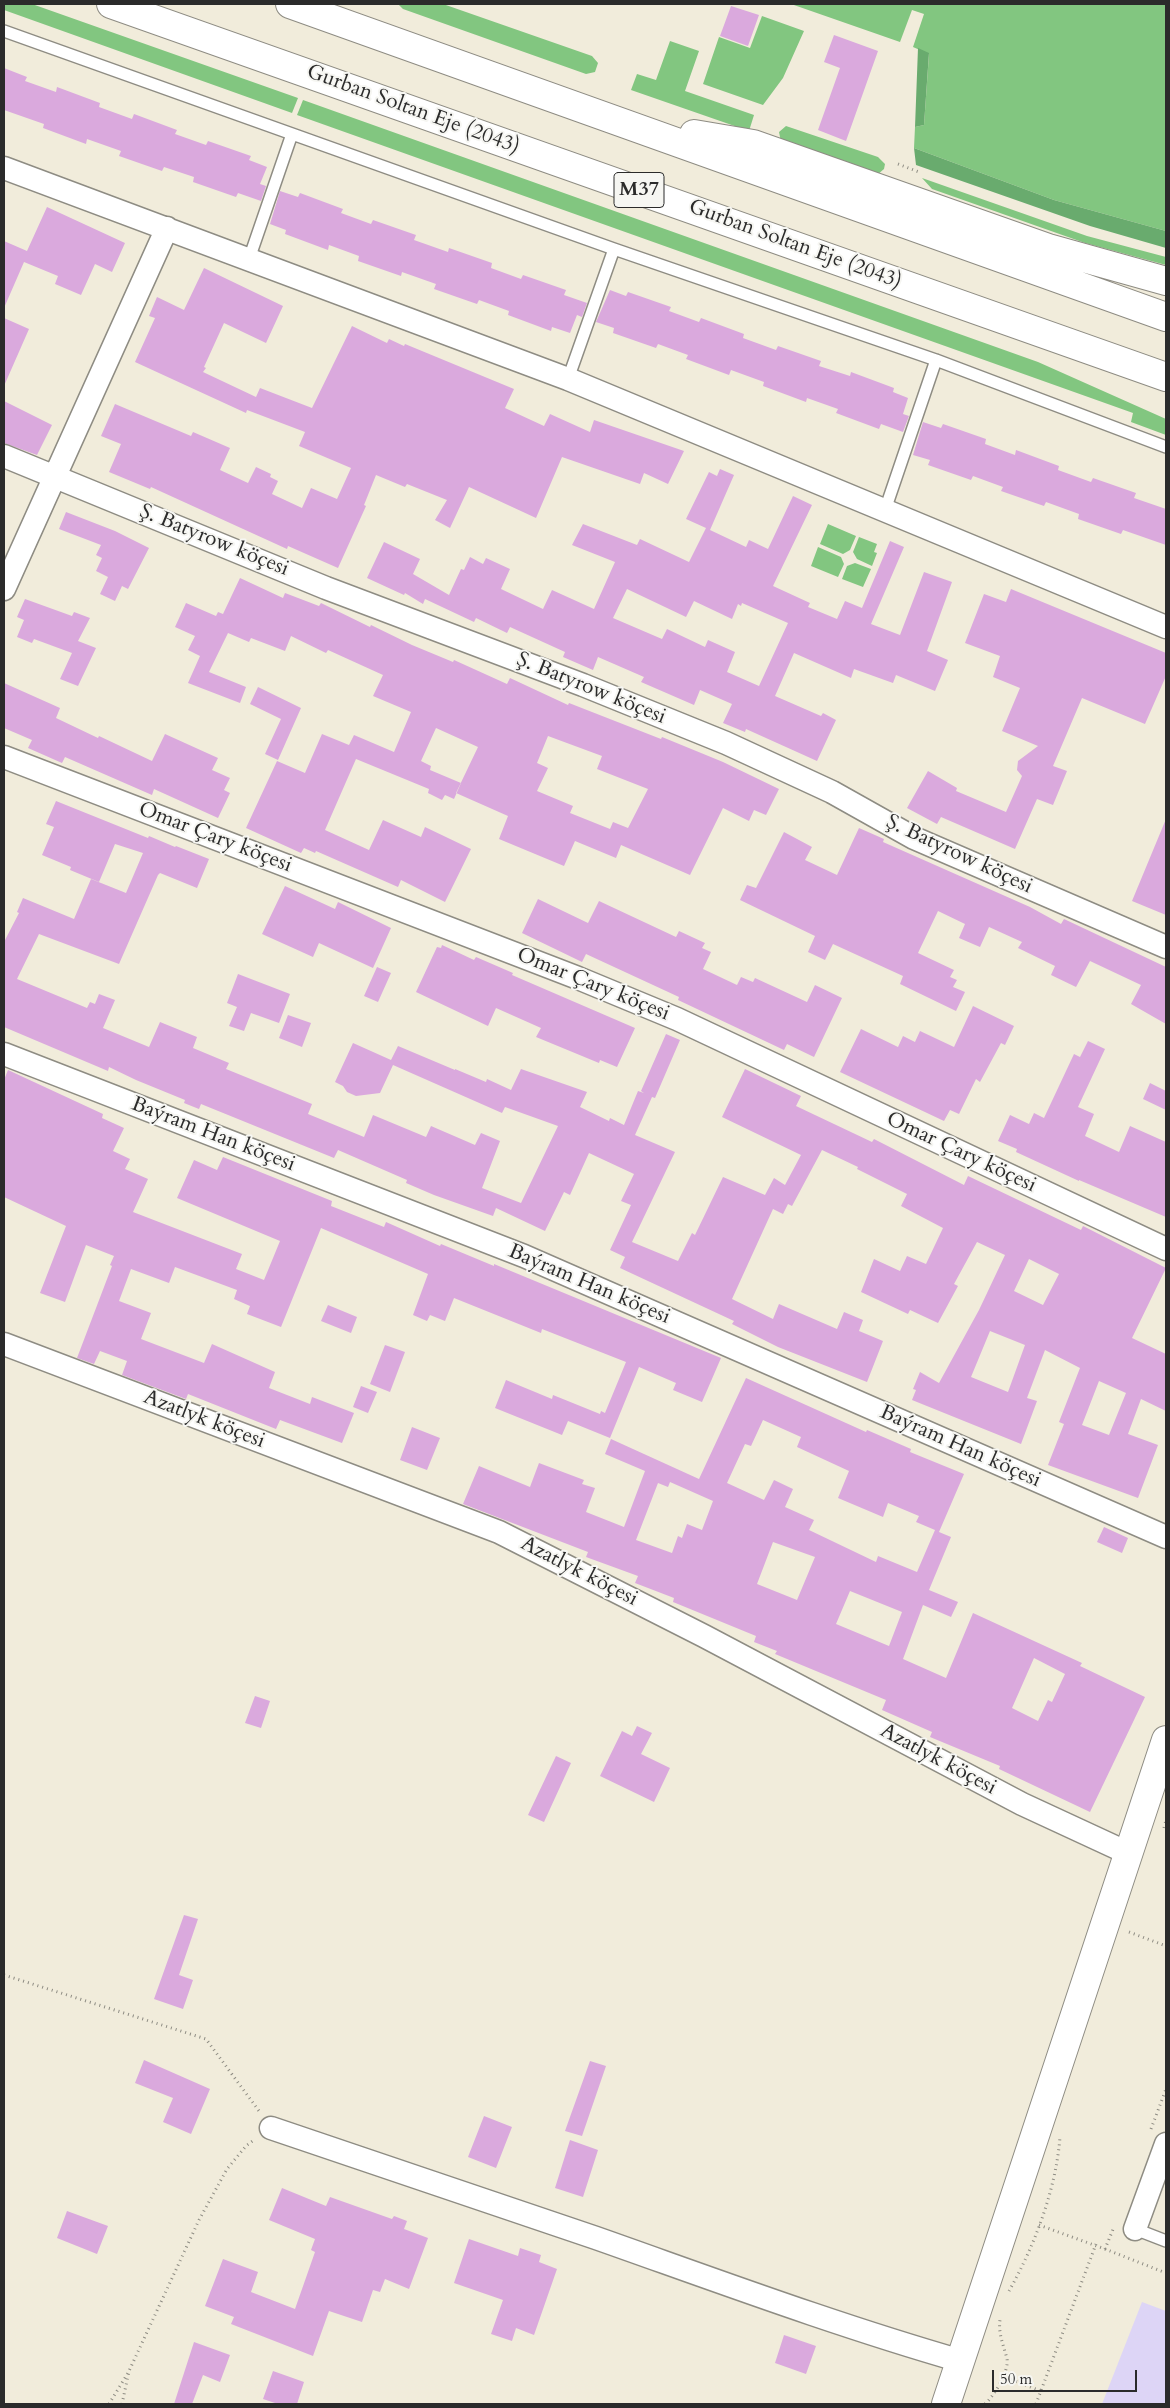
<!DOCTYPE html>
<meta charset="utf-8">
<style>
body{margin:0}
#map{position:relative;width:1170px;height:2408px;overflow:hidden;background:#f1ecdb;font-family:Cardo,serif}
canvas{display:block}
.frame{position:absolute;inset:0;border:5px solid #2b2b2b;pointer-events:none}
.scale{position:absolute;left:992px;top:2370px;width:145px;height:22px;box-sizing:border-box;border:2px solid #2b2b2b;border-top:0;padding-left:6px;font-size:15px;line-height:18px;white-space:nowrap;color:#2b2b2b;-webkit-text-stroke:4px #f6f6f2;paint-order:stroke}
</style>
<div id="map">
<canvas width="1170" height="2408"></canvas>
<div class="frame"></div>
<div class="scale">50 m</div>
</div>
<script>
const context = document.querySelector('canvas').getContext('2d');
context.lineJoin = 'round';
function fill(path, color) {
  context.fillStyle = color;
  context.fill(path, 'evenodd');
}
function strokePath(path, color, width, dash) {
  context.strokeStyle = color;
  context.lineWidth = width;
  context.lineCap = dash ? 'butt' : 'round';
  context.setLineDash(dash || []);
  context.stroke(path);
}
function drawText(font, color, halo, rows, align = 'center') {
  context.font = font + ' Cardo,serif';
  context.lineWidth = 4;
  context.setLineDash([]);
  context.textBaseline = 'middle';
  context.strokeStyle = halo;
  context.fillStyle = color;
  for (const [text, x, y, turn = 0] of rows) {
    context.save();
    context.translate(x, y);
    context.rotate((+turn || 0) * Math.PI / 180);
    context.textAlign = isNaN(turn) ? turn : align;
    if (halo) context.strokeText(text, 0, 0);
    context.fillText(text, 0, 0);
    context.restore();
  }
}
fill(new Path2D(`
 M1142 2302 1166 2311V2404H1102Z`), '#ddd5f6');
fill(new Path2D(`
 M4 4H32L298 98 292 113 4 10Z
 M398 4H443L592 56 598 63 595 72 586 74 403 9Z
 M791 4H1166V231L1054 200 914 148 915 127 924 125 929 54 913 47 924 14 912 10 900 42Z
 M762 16 804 31 783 78 763 105 703 84 719 37 750 48Z
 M670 41 699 51 685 91 754 115 749 131 631 90 637 74 656 80Z
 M303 100 1038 362 1166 419V435L1131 422 1133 413 297 115Z
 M786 126 878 157 885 164 884 169 877 175 781 142 779 132Z
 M922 178 1087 236 1166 257V265L1085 243 932 189Z
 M828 524 856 536 850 550 843 554 820 544Z
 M859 537 877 544 874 552 877 553 872 566 857 559 853 552Z
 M818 547 841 557 844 564 838 577 811 566Z
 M855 563 871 569 863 587 842 579 847 566Z`), '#82c680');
fill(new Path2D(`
 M918 48 929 53 924 125 915 127Z
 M914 148 1054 200 1166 231V248L1090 226 916 165Z`), '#69ab6e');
fill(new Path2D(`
 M731 6 759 15 748 46 720 36Z
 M834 35 878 51 846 141 818 130 840 68 824 62Z
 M4 68 27 77 25 81 56 92 57 87 100 103 99 107 132 119 134 114 177 130 175 134 206 145 208 141 251 156 249 160 267 167 260 184 266 186 261 201 238 193 236 197 193 182 194 177 164 167 162 171 119 156 121 151 87 139 86 144 43 128 44 124 4 110Z
 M280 191 298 197 300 193 343 209 341 213 371 224 373 220 416 235 414 240 448 252 449 248 492 263 491 268 521 279 523 275 566 290 564 295 587 303 582 317 577 315 570 333 552 327 551 331 508 315 509 311 479 300 477 304 434 289 436 284 402 272 401 276 358 261 359 256 329 245 328 250 285 234 286 230 270 224Z
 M47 207 125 243 112 272 95 264 81 295 55 284 58 276 24 262 4 308V241L27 251Z
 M204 268 283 306 266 343 224 323 204 367 206 368 203 372 256 397 260 388 312 408 352 326 387 343 389 339 404 346 405 344 514 389 505 408 544 426 550 414 590 432 594 420 684 451 668 484 644 473 640 484 562 457 536 518 469 487 450 528 435 520 447 500 407 484 405 487 376 475 364 505 366 506 338 568 288 546 287 549 151 487 150 489 109 472 121 444 101 436 115 404 191 436 193 432 230 448 220 470 248 483 256 467 271 474 270 477 278 481 272 494 302 508 311 488 337 499 351 468 299 446 305 432 247 410 246 413 135 362 155 318 149 316 157 297 184 310Z
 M610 290 626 296 628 292 671 307 669 311 699 322 701 318 744 334 743 338 776 350 778 346 821 361 819 366 850 376 851 372 894 388 893 392 908 398 903 414 909 416 903 432 881 424 879 429 836 413 838 409 807 398 806 402 763 386 764 382 731 370 729 375 686 359 688 355 658 344 656 348 613 333 614 328 596 322Z
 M4 318 29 329 4 386Z
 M4 401 52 425 37 455 4 443Z
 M923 422 941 428 943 424 986 439 985 444 1015 455 1016 450 1059 466 1058 470 1091 482 1093 478 1136 493 1134 498 1166 509V545L1123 530 1121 534 1078 519 1079 514 1046 502 1044 506 1001 491 1003 487 973 476 971 480 928 465 930 460 913 455Z
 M720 469 734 475 710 530 746 547 749 540 768 549 793 496 812 505 773 586 810 603 808 607 837 619 845 601 862 608 890 541 904 547 871 624 900 635 924 572 952 582 927 651 948 660 935 691 896 675 893 683 854 669 851 678 794 653 775 696 821 716 823 713 836 720 817 761 746 729 745 732 723 723 732 704 700 690 694 705 641 682 644 677 598 657 593 670 563 657 565 652 510 627 507 633 476 618 474 622 425 599 423 604 405 593 404 595 367 578 384 542 420 559 413 574 449 595 461 569 464 570 470 557 483 564 486 558 510 569 501 589 543 609 552 590 594 609 615 562 572 545 583 524 637 545 640 539 689 562 706 528 686 519 709 472 717 476ZM627 589 686 617 694 601 732 619 738 604 741 606 742 603 788 623 759 686 727 672 735 652 708 640 705 647 667 629 662 639 613 618Z
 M66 512 115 531 149 548 128 589 122 586 115 601 100 594 108 577 96 571 102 558 96 555 101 545 59 529Z
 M240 578 283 598 285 593 319 606 321 603 370 627 371 625 412 645 453 662 454 660 507 684 510 678 568 705 569 703 661 739 662 737 723 762 779 789 766 815 754 810 749 821 723 808 690 875 621 845 616 858 575 841 564 866 499 839 508 816 456 793 478 747 436 728 421 761 431 766 430 770 461 783 454 799 445 795 442 800 428 793 429 789 356 759 325 830 369 850 383 820 421 837 425 827 471 849 445 902 401 880 398 887 316 851 315 853 304 848 301 853 246 828 277 761 305 773 322 734 349 745 354 735 394 752 411 712 373 696 383 675 328 650 326 653 291 636 285 651 251 638 249 642 228 633 209 672 246 687 240 703 188 683 200 656 188 650 195 636 175 627 186 603 216 616 218 612 223 614ZM548 736 602 756 597 769 648 789 628 828 613 822 610 829 570 813 573 806 537 791 548 768 537 763Z
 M1011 589 1166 653V676L1145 724 1082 698 1053 766 1067 771 1053 805 1037 799 1015 849 941 817 937 824 907 808 928 771 957 788 956 791 1006 812 1022 776 1017 770 1018 761 1038 746 1002 731 1020 688 993 677 1000 656 965 643 984 594 1006 602Z
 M25 599 72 616 74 612 90 618 78 641 96 648 78 686 60 679 72 653 34 639 32 643 17 637 24 620 17 617Z
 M4 683 60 708 56 718 98 738 99 736 152 761 165 734 218 758 212 770 230 778 224 790 230 793 218 818 154 789 152 795 65 757 62 763 28 748 32 740 4 728Z
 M258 687 301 708 278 760 265 754 281 719 250 704Z
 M56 801 148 838 149 836 175 847 176 846 209 859 197 888 160 873 158 875 119 964 39 934 17 979 87 1008 90 1002 95 1004 99 994 115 1000 103 1028 149 1047 160 1022 197 1037 193 1048 229 1063 226 1069 312 1104 308 1114 364 1137 373 1115 426 1137 431 1126 475 1145 481 1133 500 1141 482 1188 521 1203 558 1126 505 1107 502 1113 393 1065 380 1093 356 1096 347 1092 343 1086 335 1082 353 1043 391 1060 398 1046 455 1070V1069L486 1082 487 1079 511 1090 521 1069 587 1092 580 1107 609 1121 610 1118 624 1125 638 1091 644 1093 641 1091 666 1034 680 1040 655 1098 652 1097 635 1135 675 1152 632 1242 678 1261 692 1233 695 1235 723 1177 765 1195 774 1178 785 1185 801 1155 722 1117 745 1069 801 1096 796 1106 872 1142 874 1139 964 1185 968 1176 1081 1230 1083 1226 1166 1268 1132 1338 1166 1354V1411L1141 1399 1128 1434 1158 1445 1138 1498 1048 1465 1064 1424 1059 1422 1080 1368 1045 1350 1027 1398 1037 1401 1021 1444 912 1400 916 1390 913 1389 920 1372 939 1383 979 1310 1005 1255 977 1242 954 1284 958 1286 938 1323 910 1310 908 1314 861 1292 874 1259 900 1271 907 1256 926 1264 943 1228 901 1206 907 1194 857 1169 858 1167 822 1150 792 1206 788 1204 783 1214 773 1209 732 1299 773 1319 779 1304 837 1329 844 1312 863 1320 859 1331 883 1341 867 1382 778 1347 732 1324 734 1321 620 1268 625 1257 610 1250 631 1205 621 1201 634 1174 589 1153 570 1195 564 1192 545 1231 496 1208 493 1216 434 1195 406 1183 407 1180 338 1150 334 1158 201 1104 199 1109 184 1103 185 1100 136 1080 109 1067 108 1071 4 1027V942L19 913 17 912 23 898 74 919 91 879 126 893 143 853 115 844 99 882 70 870 71 867 42 855 54 827 46 824ZM1029 1259 1059 1274 1043 1305 1014 1291ZM990 1331 1025 1345 1008 1392 971 1377ZM1099 1381 1126 1393 1109 1435 1082 1425Z
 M1166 819V915L1132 901Z
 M859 828 884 839 883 842 1030 907 1061 924 1064 919 1166 967V1024L1131 1004 1141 985 1090 961 1076 987 1051 975 1055 966 1018 948 1022 942 989 927 980 947 959 938 965 924 938 911 918 953 954 970 950 977 957 980 953 987 965 992 956 1011 900 984 903 976 833 944 825 960 808 952 815 936 740 900 747 885 756 888 784 832 812 847 805 860 837 875Z
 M285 886 335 909 338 902 391 928 373 968 319 943 313 957 262 934Z
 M538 899 588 923 599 901 676 937 679 931 705 943 702 948 711 952 703 969 737 985 741 977 753 982 755 978 807 1002 815 985 842 998 814 1057 787 1044 784 1050 678 1000 679 997 586 954 582 962 522 933Z
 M442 945 474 960 476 957 513 973 512 975 635 1028 617 1067 600 1060 599 1063 536 1037 541 1028 496 1008 488 1026 416 992 437 947 441 948Z
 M377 967 391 973 378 1002 364 996Z
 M238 974 290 994 279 1023 251 1013 244 1031 229 1026 237 1007 227 1003Z
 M973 1006 1014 1026 1005 1045 1001 1043 980 1082 976 1079 959 1114 950 1110 944 1121 840 1072 861 1029 898 1047 903 1036 915 1042 920 1031 954 1047Z
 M288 1015 311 1023 302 1047 279 1038Z
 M1088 1041 1105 1049 1078 1107 1094 1114 1085 1136 1119 1152 1130 1126 1166 1142V1217L1079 1180V1181L1016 1152 1017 1149 998 1141 1010 1115 1029 1124 1034 1113 1044 1118 1074 1054 1080 1057Z
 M8 1070 103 1114 102 1118 124 1128 113 1151 130 1159 125 1169 148 1179 133 1212 242 1254 236 1269 264 1280 280 1241 177 1198 194 1160 217 1170 223 1157 332 1201 331 1206 384 1227 386 1222 440 1246 441 1244 494 1266V1264L721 1358 702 1402 673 1390 676 1383 639 1367 610 1438 568 1421 562 1435 495 1408 506 1380 552 1399 553 1395 600 1414 601 1411 605 1413 626 1362 542 1329 541 1333 454 1298 445 1321 430 1315 427 1321 413 1315 428 1274 321 1228 281 1327 247 1314 250 1306 234 1299 237 1290 175 1267 169 1283 131 1269 119 1301 151 1313 141 1339 204 1363 212 1344 275 1372 269 1388 310 1404 312 1397 354 1413 342 1443 280 1420 276 1429 188 1394 186 1399 122 1375 127 1361 100 1351 94 1364 77 1358 112 1266 110 1265 114 1256 86 1245 65 1302 40 1293 66 1226 4 1197V1080Z
 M1150 1083 1166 1091V1110L1143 1099Z
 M328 1305 357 1317 351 1333 321 1321Z
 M385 1345 405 1352 390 1392 370 1384Z
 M746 1378 866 1432 867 1430 911 1449 910 1452 964 1474 939 1532 951 1537 929 1590 958 1602 951 1617 923 1605 903 1659 946 1678 973 1613 1082 1663 1080 1666 1145 1697 1090 1812 999 1769 1000 1766 930 1737 932 1732 882 1710 886 1700 775 1654 777 1651 754 1642 756 1636 673 1602 674 1598 635 1583 638 1576 586 1557 588 1552 463 1504 479 1466 530 1487 539 1463 584 1480 582 1484 595 1488 586 1512 624 1527 645 1471 605 1454 611 1439 699 1479ZM763 1420 801 1437 797 1447 849 1471 838 1498 883 1517 888 1503 919 1516 916 1522 935 1530 917 1572 878 1556 876 1562 809 1530 814 1520 785 1507 793 1489 774 1480 764 1500 727 1483 745 1444 751 1446ZM670 1482 713 1501 702 1530 687 1524 682 1538 678 1536 672 1553 636 1540 658 1483 668 1487ZM773 1542 815 1557 797 1600 757 1584ZM850 1591 902 1612 889 1646 836 1624ZM1034 1658 1065 1674 1052 1702 1048 1700 1038 1721 1012 1708Z
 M361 1386 377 1392 368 1413 353 1407Z
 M412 1427 440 1438 427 1470 400 1460Z
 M1104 1527 1128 1538 1122 1553 1097 1542Z
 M255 1696 270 1701 261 1728 245 1723Z
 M637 1726 652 1733 641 1754 670 1768 654 1802 600 1776 622 1731 632 1736Z
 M556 1756 571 1763 544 1822 528 1815Z
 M184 1915 198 1919 179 1975 193 1980 183 2009 154 1999Z
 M144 2060 210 2089 191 2134 163 2122 173 2098 135 2083Z
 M590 2061 606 2066 582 2136 565 2131Z
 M484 2116 512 2127 496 2168 468 2157Z
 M570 2140 598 2150 583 2197 555 2188Z
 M282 2188 326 2206 330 2197 392 2219 394 2216 407 2221 404 2229 428 2238 409 2289 385 2279 380 2292 373 2290 362 2322 329 2311 313 2356 231 2324 234 2317 205 2306 223 2259 258 2272 251 2292 295 2309 315 2252 311 2250 315 2239 269 2220Z
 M67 2211 108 2226 97 2254 57 2238Z
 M469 2239 518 2256 520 2248 541 2255 539 2262 557 2269 534 2335 516 2328 512 2341 491 2334 503 2300 454 2283Z
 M784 2335 816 2346 806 2374 775 2363Z
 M194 2342 230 2355 220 2382 203 2375 192 2404H174Z
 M273 2371 304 2382 297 2404H278L263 2399Z`), '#daa9dd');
const service = new Path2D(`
 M4 31 614 249 936 360 1166 447
 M249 259 292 134
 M568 379 614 249
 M885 510 936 360
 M1135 2229 1166 2241`);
const minor = new Path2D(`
 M4 168 568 379 1166 627
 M4 456 326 588 583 685 726 743 832 792 914 838 1166 947
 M4 589 167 228
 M4 757 578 978 677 1019 1166 1249
 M4 1054 524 1256 1166 1537
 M4 1344 499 1532 704 1636 1022 1804 1130 1854
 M271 2128C379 2165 488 2201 596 2238 718 2281 836 2325 961 2361
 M1135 2229 1166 2144`);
const tertiary = new Path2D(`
 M946 2404 1166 1740`);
const trunk = new Path2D(`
 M111 4 1166 377
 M290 4 1166 317
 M694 134 753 144 1048 248 1166 281`);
strokePath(service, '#8e8c83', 14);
strokePath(minor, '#8e8c83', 25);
strokePath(tertiary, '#8e8c83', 30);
strokePath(trunk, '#8e8c83', 30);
strokePath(new Path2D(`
 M898 164 919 172
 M1164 1828 1166 1820
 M1129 1932 1166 1946
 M4 1975 206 2039 259 2111
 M1151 2129 1166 2089
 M1039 2225 1105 2249 1114 2227
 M1105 2249 1166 2273
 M1009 2291C1035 2245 1056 2189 1060 2137
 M1002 2376 1041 2391
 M109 2404 128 2373
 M122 2404 129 2371 199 2220 227 2169 246 2146 254 2140
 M985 2404C994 2396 1009 2372 1007 2359 1004 2346 998 2334 1000 2320
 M1036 2404 1096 2244`), '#8e8c83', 3, [1, 4]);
strokePath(service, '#fff', 11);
strokePath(minor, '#fff', 22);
strokePath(tertiary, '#fff', 28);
strokePath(trunk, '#fff', 28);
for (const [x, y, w] of [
 [639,190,50]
]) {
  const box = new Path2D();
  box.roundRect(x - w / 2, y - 17.5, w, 35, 4);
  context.fillStyle = '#f6f6f2';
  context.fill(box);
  strokePath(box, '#2b2b2b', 1);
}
drawText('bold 20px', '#2b2b2b', null, [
 ["M37",639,190]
]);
drawText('21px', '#2b2b2b', '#f6f6f2', [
 ["Gurban Soltan Eje (2043)",413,110,20],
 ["Gurban Soltan Eje (2043)",795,245,20],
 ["Ş. Batyrow köçesi",214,541,22],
 ["Ş. Batyrow köçesi",591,689,22],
 ["Omar Çary köçesi",215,838,21],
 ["Ş. Batyrow köçesi",959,855,25],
 ["Omar Çary köçesi",593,985,22],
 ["Baýram Han köçesi",213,1135,21],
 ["Omar Çary köçesi",961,1153,25],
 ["Baýram Han köçesi",589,1285,23],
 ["Azatlyk köçesi",204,1420,21],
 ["Baýram Han köçesi",960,1447,24],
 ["Azatlyk köçesi",579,1572,27],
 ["Azatlyk köçesi",938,1760,28]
]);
</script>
